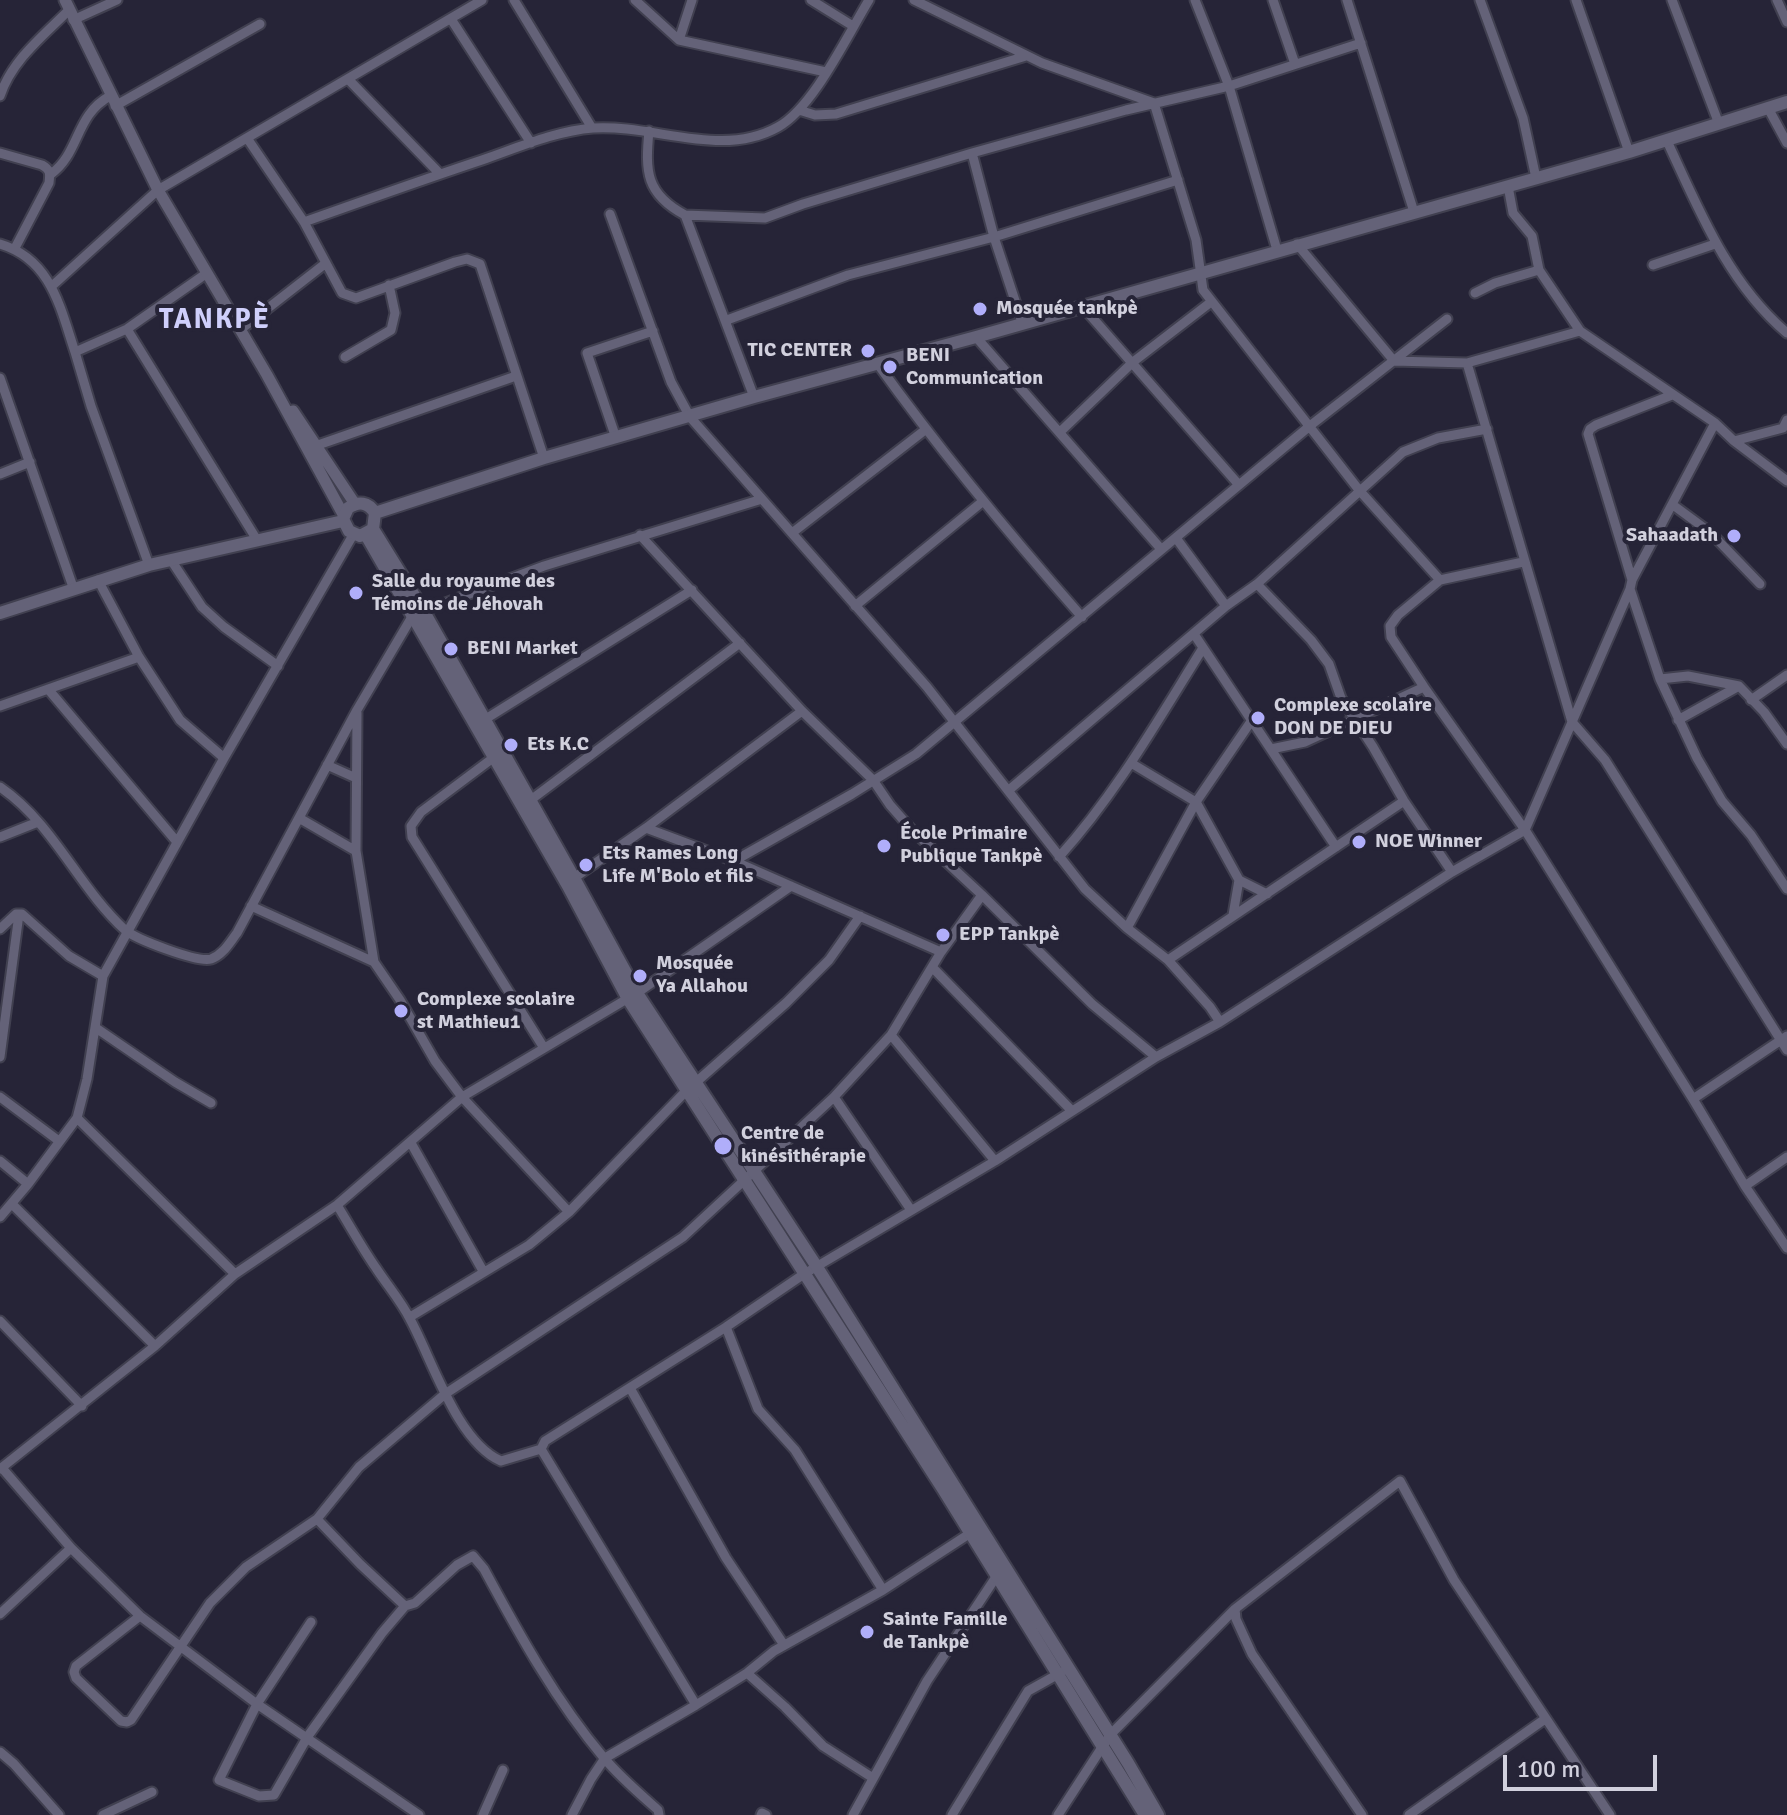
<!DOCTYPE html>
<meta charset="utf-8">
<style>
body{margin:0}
#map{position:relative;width:1787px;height:1815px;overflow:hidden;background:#262437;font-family:Signika,sans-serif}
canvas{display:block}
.scale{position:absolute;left:1503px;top:1755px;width:154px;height:36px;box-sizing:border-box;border:4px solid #d1d0dd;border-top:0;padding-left:10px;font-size:24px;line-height:28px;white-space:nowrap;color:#d1d0dd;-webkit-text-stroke:6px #262437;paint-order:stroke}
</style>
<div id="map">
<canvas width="1787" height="1815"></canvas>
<div class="scale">100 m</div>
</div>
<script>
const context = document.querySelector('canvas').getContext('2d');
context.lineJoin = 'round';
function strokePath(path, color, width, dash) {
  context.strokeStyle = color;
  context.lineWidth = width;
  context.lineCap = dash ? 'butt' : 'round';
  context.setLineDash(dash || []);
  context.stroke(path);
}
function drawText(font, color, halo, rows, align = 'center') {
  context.font = font + ' Signika,sans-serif';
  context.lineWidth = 8;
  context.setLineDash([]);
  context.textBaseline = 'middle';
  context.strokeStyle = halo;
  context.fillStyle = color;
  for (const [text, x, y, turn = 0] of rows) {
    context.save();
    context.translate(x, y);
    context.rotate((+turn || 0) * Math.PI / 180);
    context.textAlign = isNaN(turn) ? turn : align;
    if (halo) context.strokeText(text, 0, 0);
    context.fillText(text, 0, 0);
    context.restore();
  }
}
const minor = new Path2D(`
 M514 0 592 128
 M635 0 679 40 826 72
 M811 0 853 26
 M914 0 1042 63 1154 103 1196 240 1203 290 1359 490 1440 580
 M1195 0 1229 86 1277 250
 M1273 0 1295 64
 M1347 0 1414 212
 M1480 0 1523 118 1536 178
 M1576 0 1629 152
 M1672 0 1719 124
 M1777 0 1787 22
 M451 19 531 143
 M73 20 117 0
 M679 40 692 0
 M348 79 440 174
 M0 96C12 60 43 36 69 10
 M115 106 260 24
 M1768 108 1787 143
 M799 110 815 115 836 114 1026 56
 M649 131C645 172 646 194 685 215L754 397
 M247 138 304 222 342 293 356 298 455 262 467 259 480 264 544 458
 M1667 141C1699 210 1728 283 1787 333
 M0 153 42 165C51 170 50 174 49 183L15 248
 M972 153 994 237 1022 322
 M51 174C80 153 75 115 110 96
 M1508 186 1513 213 1532 236 1539 270 1580 331 1715 423
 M610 214 671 382 690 417 927 687 1085 889 1127 928
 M685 215 765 218 803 204 972 153 1126 110 1229 86 1361 43
 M304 222C363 201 422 180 482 160 517 148 555 131 593 128 654 124 721 159 778 127 813 108 847 36 869 0
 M0 244C51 259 60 307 75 352
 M1297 244 1394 361 1467 363
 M1653 265 1715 244
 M52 286 158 190 482 0
 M1475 293 1495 283 1539 270
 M1083 307 1239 485
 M727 320 848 275 994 237 1178 180
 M127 329 257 540
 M240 330 326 263
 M1580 331 1467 363 1572 722 1605 760 1787 1050
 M976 337 1161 549
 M345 357 391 330 395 313 389 285
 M877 363C941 452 1010 535 1082 617
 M0 378 73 587
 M1060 432 1133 362 1211 302
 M616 438 587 353 653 331
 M1734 441 1787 481
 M318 445 516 376
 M0 474 30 462
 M1673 505 1711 533 1760 584
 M792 533 925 430
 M640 535 802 711 873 780 890 805 912 830 982 895 1092 1004 1156 1057
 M1176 538 1226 606
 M171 560 202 607 224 627 278 666
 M1523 562 1440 580 1398 615 1390 626 1391 637 1424 687 1525 830 1693 1099 1745 1186 1787 1248
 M149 565 91 406 75 352 127 329 207 273
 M98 580 139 657 180 720 224 758
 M1632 580 1588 434 1590 429 1596 425 1672 395
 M1257 584 1311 640 1329 664 1341 698 1373 747 1404 801 1452 872
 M1630 589 1660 679 1697 758 1722 801 1751 835 1787 889
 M855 606 982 502
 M1194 634 1336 847
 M1660 679 1688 676 1739 686 1764 712 1787 744
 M48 689 177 842
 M1751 700 1787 675
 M0 706 139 657
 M357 713 356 851 374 962 400 1000 435 1061 462 1097 569 1212
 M484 720 692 590
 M1678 720 1739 686
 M1271 749 1305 742 1424 687
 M493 758 421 812 411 826 412 837 544 1048
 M1131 763 1196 802 1239 880 1267 894
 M327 765 356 778
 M0 787C54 824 78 887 125 930 136 939 197 963 211 959 223 955 230 942 237 933L357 710 413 615 544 566 762 499
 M1009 790 1226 606 1257 584 1403 452 1438 438 1487 429
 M528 802 740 643
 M299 818 356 851
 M646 828 734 861 941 952
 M0 837 38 822
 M1059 857C1116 794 1158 720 1203 648
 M734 861 852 794 916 754 1311 425 1447 319
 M574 878 646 828 802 711
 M251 906 374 962
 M1233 915 1239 880
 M0 929 16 914H22L69 956 103 976
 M1168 960 1404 801
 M932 967 1072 1111
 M1220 1022 1210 1007 1168 960 1127 928 1196 802 1252 720
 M96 1028 175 1082 211 1103
 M891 1035 995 1161
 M0 1057 19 914
 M0 1097 59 1141
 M834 1097 911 1210
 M1693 1099 1787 1036
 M77 1118 235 1274
 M411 1143 483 1271
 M0 1161 28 1184
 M1745 1186 1787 1157
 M12 1204 155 1346
 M337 1205C350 1226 362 1248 376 1268 387 1285 401 1301 410 1319 432 1359 457 1442 501 1461L541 1449 545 1441 726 1327 804 1274 995 1161 1156 1057 1220 1022 1452 872 1525 830 1630 589 1632 580 1715 423 1734 441 1783 428 1787 420
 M0 1217 28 1184 77 1118 87 1079 103 976 224 758 353 535
 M410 1317 529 1245 569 1212 686 1091 786 1003 829 960 860 916
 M0 1321 82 1406
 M726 1327 758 1409 795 1450 883 1590
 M630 1388 726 1558 784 1645
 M541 1449 696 1705
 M2 1468 71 1548 140 1616 257 1704 419 1815
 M0 1469 155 1346 235 1274 337 1205 462 1097 637 993 791 886
 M317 1519 360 1564 405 1606
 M1235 1609 1236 1619 1252 1654 1362 1815
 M0 1614 71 1548
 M140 1616 76 1666 74 1672 76 1678 121 1721 127 1722 131 1720 210 1603 246 1567 317 1519 359 1467 445 1394 683 1237 834 1097 891 1035 941 952 982 895
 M311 1622 257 1704 219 1780 259 1796 274 1795 308 1736 382 1633 405 1606 415 1603 457 1565 473 1556 484 1569C519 1634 556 1701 604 1758 620 1777 640 1794 658 1810L659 1815
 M747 1673 785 1707 823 1746 873 1778
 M0 1752 14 1764 59 1815
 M103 1815 152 1792
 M483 1815 503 1770
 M572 1815 591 1779 605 1758 696 1705 747 1673 774 1651 883 1590 969 1534 976 1533
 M761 1815 762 1813 766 1815
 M853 1815 927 1681 996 1577 1002 1573
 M952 1815 1028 1691 1062 1672
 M1058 1815 1110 1735 1235 1609 1400 1481 1454 1580 1610 1815
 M1409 1815 1545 1719`);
const tertiary = new Path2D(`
 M65 0 158 190 267 375 344 516
 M293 411 355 504`);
const secondary = new Path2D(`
 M375 513 544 458 754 397 976 337 1629 152 1787 102
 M373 529 360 536 349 531 343 519 348 508C359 501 368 502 375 513L373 529 423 610 574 878 637 993 817 1267 1128 1763 1158 1815
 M366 535 568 886 628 999 943 1489 1145 1815
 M0 613 149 565 343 521`);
strokePath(minor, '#414050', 13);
strokePath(tertiary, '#414050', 15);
strokePath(secondary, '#414050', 16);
strokePath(minor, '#646278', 9);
strokePath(tertiary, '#646278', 11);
strokePath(secondary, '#646278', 12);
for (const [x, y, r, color] of [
 [980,309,8,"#b0aefa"],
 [868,351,8,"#b0aefa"],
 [890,367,8,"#b0aefa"],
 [1734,536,8,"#b0aefa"],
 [356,593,8,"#b0aefa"],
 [451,649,8,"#b0aefa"],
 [1258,718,8,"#b0aefa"],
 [511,745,8,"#b0aefa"],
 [1359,842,8,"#b0aefa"],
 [884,846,8,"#b0aefa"],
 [586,865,8,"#b0aefa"],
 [943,935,8,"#b0aefa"],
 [640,976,8,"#b0aefa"],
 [401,1011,8,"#b0aefa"],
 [723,1146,10,"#b0aefa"],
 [867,1632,8,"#b0aefa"]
]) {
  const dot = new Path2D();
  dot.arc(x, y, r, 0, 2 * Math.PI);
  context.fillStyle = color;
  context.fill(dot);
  strokePath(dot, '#262437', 3);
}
drawText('bold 20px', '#d1d0dd', '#262437', [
 ["Mosquée tankpè",996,309],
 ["TIC CENTER",852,351,"right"],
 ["BENI",906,356],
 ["Communication",906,379],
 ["Sahaadath",1718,536,"right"],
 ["Salle du royaume des",372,582],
 ["Témoins de Jéhovah",372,605],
 ["BENI Market",467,649],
 ["Complexe scolaire",1274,706],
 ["DON DE DIEU",1274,729],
 ["Ets K.C",527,745],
 ["École Primaire",900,834],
 ["Publique Tankpè",900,857],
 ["NOE Winner",1375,842],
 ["Ets Rames Long",602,854],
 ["Life M'Bolo et fils",602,877],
 ["EPP Tankpè",959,935],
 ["Mosquée",656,964],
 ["Ya Allahou",656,987],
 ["Complexe scolaire",417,1000],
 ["st Mathieu1",417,1023],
 ["Centre de",741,1134],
 ["kinésithérapie",741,1157],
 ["Sainte Famille",883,1620],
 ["de Tankpè",883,1643]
], 'left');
context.letterSpacing = '2px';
drawText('bold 28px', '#cfcffb', '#262437', [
 ["TANKPÈ",215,321]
]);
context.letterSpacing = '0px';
</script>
